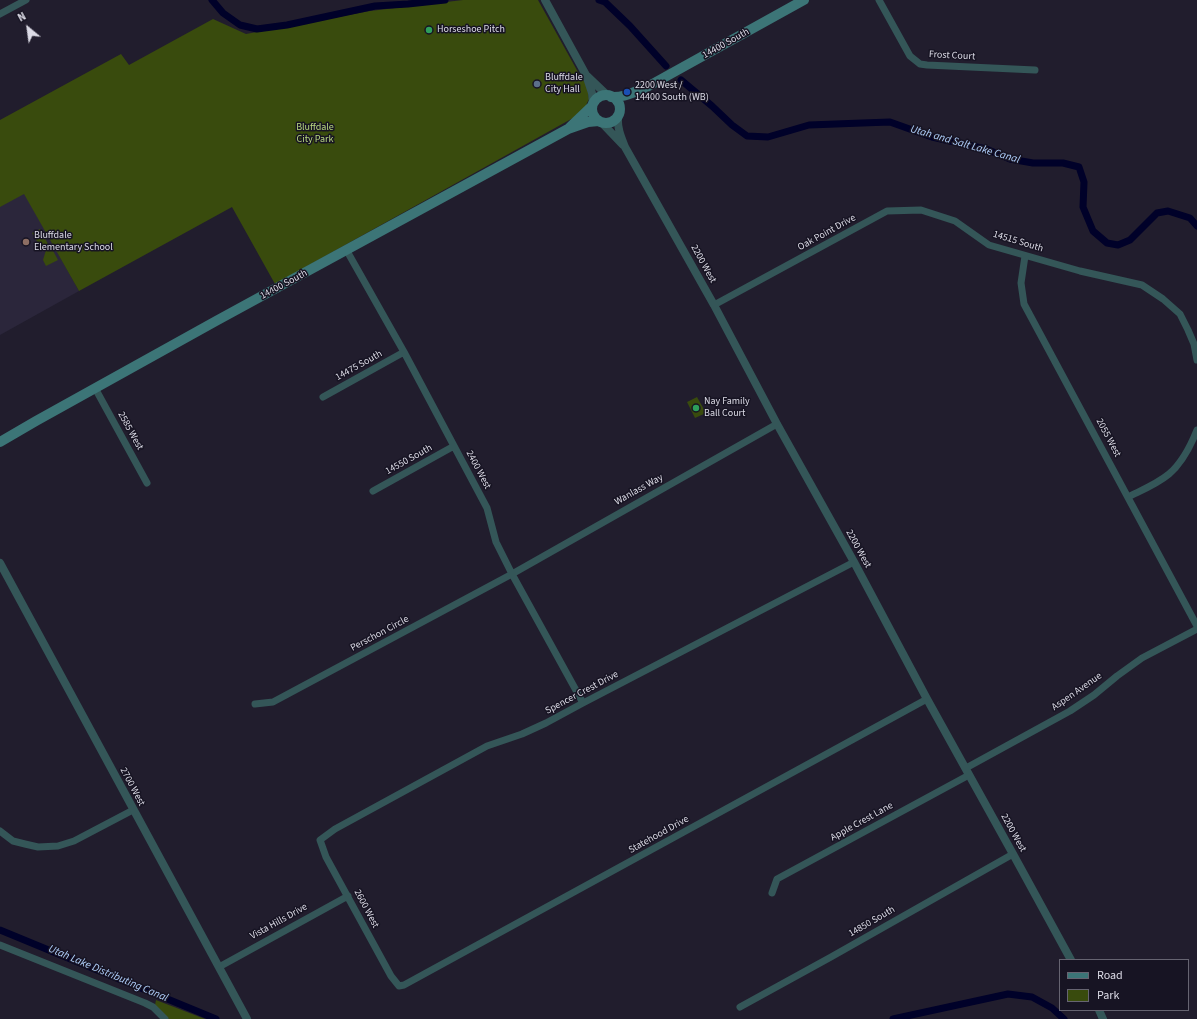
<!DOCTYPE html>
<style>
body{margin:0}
#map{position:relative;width:1197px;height:1019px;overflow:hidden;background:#211d2d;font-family:"Source Sans 3",sans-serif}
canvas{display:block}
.legend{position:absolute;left:1059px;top:959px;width:130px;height:52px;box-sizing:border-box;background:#171423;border:1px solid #666471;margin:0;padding:5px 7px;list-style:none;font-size:12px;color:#dcdbe6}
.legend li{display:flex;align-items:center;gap:8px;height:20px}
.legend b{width:20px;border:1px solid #666471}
.north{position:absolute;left:8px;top:8px;width:40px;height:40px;-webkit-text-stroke:3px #171423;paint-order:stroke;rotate:331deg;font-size:11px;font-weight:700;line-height:16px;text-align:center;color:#dcdbe6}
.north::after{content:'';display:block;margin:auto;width:14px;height:18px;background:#dcdbe6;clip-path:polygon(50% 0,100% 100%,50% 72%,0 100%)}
</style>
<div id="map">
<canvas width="1197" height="1019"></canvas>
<ul class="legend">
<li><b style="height:5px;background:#3c7577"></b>Road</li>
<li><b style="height:11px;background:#394b0d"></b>Park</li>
</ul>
<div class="north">N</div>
</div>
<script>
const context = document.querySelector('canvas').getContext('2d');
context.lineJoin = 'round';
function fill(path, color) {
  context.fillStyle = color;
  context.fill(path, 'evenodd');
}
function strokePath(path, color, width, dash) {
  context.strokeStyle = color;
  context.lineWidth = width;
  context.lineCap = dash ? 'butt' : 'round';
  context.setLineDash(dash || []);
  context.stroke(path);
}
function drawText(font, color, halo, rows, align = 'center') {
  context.font = font + ' "Source Sans 3",sans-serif';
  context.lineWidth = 3;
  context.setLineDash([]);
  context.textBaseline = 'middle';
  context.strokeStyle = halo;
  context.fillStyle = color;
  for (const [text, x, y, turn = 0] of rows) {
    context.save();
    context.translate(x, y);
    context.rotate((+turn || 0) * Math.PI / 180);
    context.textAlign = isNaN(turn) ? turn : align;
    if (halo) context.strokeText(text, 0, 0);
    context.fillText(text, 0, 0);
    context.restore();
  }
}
fill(new Path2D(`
 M0 149 79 291 0 335Z`), '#2b263b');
fill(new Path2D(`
 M463 0H538L578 72 587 86 589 99 587 103 586 106 573 118 275 284 232 207 79 291 24 194 0 207V120L121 54 129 65 213 19 246 34 370 11Z
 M40 229 48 244 41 248 32 233Z
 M51 247 58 260 46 266 43 260 46 250Z
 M697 397 706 413 695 418 687 402Z
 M156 1000 205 1019H169L155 1005Z`), '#394b0d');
strokePath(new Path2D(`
 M212 0 223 13 240 25 257 29 287 25 375 6 408 4 445 0
 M599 0 605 2 630 26 666 66
 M681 80 712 106 732 125 747 136 768 137 809 125 862 123 890 122 932 137 986 149 1010 159 1033 163H1063L1079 167 1084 182 1083 207 1093 231 1107 243 1118 245 1130 240 1157 213 1168 211 1190 218 1197 226
 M0 930 216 1019
 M893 1019 1008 994 1032 997 1052 1008 1064 1019`), '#000129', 7);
strokePath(new Path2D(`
 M879 0 910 56 920 64 927 65 1035 70
 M0 14 26 0
 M347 251 404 352 487 508 496 542 512 574 583 703
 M1025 256 1021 283 1024 304 1197 626
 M714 305 887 211 921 210 955 221 989 245 1080 271 1142 285 1163 299 1180 314 1188 330 1194 344 1197 360
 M95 388 147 483
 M323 397 404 352
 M373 491 454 446
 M1128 497C1142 490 1157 484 1169 474 1182 463 1191 445 1197 430
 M854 562 583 703 546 723 522 734 487 746 335 829 320 840 326 857 391 976 399 986 404 985 927 699
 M255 704 273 702 512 574 777 424
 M966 768 1070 711 1094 695 1117 676 1142 658 1197 629
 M0 831 13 841 25 844 38 847 58 846 74 841 133 810
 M772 893 777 879 969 775
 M0 945 145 1003 153 1007 165 1019
 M219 967 348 896
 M740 1007 831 957 1013 854`), '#345658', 7);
strokePath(new Path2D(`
 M545 0 586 75 592 93 593 104
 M587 76 608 96
 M618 116C617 128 621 137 625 147L714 305 777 424 854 562 927 699 1013 854 1071 960
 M602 123 623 145
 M0 563 247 1019
 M1099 1010 1103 1019`), '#345658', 8);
strokePath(new Path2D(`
 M592 109a14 14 0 1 1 28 0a14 14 0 1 1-28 0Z
 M611 97C625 98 635 91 647 87L804 0
 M570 127 592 106
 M0 442 36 421 216 321 568 129 588 122 599 121`), '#3c7577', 10);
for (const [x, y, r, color] of [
 [429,30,4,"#2e9e5b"],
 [537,84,4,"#5c6f8a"],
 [627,92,4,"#1a4fb4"],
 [26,242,4,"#8d6e63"],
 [696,408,4,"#2e9e5b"]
]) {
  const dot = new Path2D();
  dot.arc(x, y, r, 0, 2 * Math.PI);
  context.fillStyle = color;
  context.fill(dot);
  strokePath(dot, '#171423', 1.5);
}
drawText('10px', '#dcdbe6', '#171423', [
 ["Horseshoe Pitch",437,30],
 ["Bluffdale",545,78],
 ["City Hall",545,90],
 ["2200 West /",635,86],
 ["14400 South (WB)",635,98],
 ["Bluffdale",34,236],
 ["Elementary School",34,248],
 ["Nay Family",704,402],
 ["Ball Court",704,414]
], 'left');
drawText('10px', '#dcdbe6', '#171423', [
 ["14400 South",726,44,-29],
 ["Frost Court",952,56,3],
 ["Oak Point Drive",827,233,-29],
 ["14515 South",1018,242,17],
 ["2200 West",703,264,61],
 ["14400 South",284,285,-28],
 ["14475 South",359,366,-29],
 ["2585 West",130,431,61],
 ["2055 West",1108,438,62],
 ["14550 South",409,460,-29],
 ["2400 West",478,470,62],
 ["Wanlass Way",639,490,-29],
 ["2200 West",858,549,61],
 ["Perschon Circle",380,634,-28],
 ["Aspen Avenue",1077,692,-35],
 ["Spencer Crest Drive",582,693,-28],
 ["2700 West",132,787,62],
 ["Apple Crest Lane",862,822,-29],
 ["2200 West",1013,833,61],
 ["Statehood Drive",659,835,-29],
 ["2600 West",366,909,62],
 ["Vista Hills Drive",279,922,-29],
 ["14850 South",872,922,-30]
]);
drawText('10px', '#b9d880', '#171423', [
 ["Bluffdale",315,128],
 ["City Park",315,140]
]);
drawText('italic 11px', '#afcefa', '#171423', [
 ["Utah and Salt Lake Canal",965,145,16],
 ["Utah Lake Distributing Canal",108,974,23]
]);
</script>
